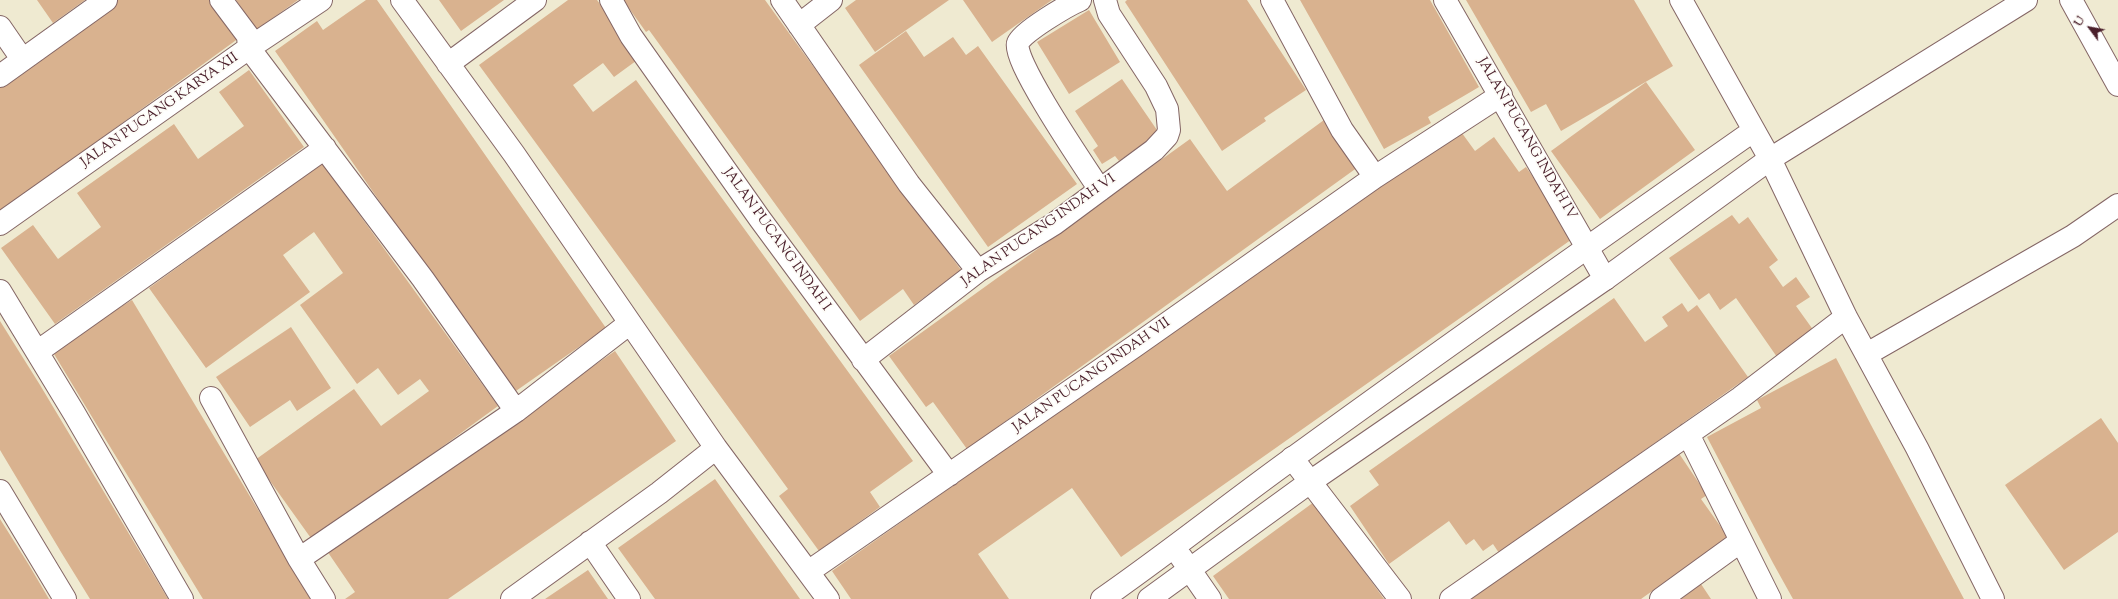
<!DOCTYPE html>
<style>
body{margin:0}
#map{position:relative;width:2118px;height:599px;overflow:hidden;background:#efead1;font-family:"Sorts Mill Goudy",serif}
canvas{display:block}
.north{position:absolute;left:2070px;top:8px;width:40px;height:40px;-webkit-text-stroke:3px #fdfcf7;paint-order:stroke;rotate:302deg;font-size:11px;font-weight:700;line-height:16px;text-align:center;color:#4a1f2b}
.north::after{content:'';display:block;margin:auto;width:14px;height:18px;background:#4a1f2b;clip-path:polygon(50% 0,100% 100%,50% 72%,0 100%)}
</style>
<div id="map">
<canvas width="2118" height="599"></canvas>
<div class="north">U</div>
</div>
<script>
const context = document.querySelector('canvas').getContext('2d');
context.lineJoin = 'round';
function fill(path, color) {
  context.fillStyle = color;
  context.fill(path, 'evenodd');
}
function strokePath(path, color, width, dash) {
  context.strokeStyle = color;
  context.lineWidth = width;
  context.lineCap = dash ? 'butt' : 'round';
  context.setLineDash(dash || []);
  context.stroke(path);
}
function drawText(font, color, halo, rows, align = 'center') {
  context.font = font + ' "Sorts Mill Goudy",serif';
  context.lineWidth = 3.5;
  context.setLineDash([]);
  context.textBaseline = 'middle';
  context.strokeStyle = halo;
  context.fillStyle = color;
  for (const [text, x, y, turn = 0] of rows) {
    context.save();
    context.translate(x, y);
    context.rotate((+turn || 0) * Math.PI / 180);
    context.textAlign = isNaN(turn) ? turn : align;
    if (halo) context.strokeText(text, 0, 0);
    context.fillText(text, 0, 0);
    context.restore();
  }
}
fill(new Path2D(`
 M37 0H85L53 23Z
 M116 0H211L239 38 0 212V84Z
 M236 0H298L256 30Z
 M366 0H377L606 328 513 393 275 51 317 21 323 30Z
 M439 0H504L461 31Z
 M568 0H597L640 58 614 77 603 63 573 85 593 112 636 80 913 461 870 492 880 507 819 551 779 496 788 489 479 65Z
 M623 0H765L961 270 914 305 903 289 860 321 649 30 646 32Z
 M856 0H949L875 52 845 8Z
 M963 0H1052L992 42Z
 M1127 0H1247L1306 90 1264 118 1266 121 1222 151 1125 2Z
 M1300 0H1430L1479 87 1428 117 1431 123 1384 149Z
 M1466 0H1634L1673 66 1561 131 1546 104 1531 112Z
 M1089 10 1120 62 1069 94 1037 42Z
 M906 31 924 57 953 37 966 55 978 46 1077 184 988 247 859 65Z
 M249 70 304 147 55 324 1 248 33 225 58 259 101 227 77 193 108 171 174 124 198 159 244 126 219 92Z
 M1122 79 1159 133 1119 161 1115 156 1102 164 1093 150 1098 146 1075 111Z
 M1646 82 1695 150 1600 219 1551 151Z
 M1324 120 1358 167 967 449 933 402 926 407 889 356 1190 139 1227 191Z
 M1459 129 1475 151 1494 137 1519 172 1526 167 1575 237 1121 557 1072 488 978 554 1009 599H851L832 571Z
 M322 163 498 406 313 541 255 460 354 389 381 426 429 391 420 379 398 395 378 368 357 384 336 355 300 305 343 273 314 232 283 255 310 292 206 368 149 288Z
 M1732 215 1739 224 1748 217 1778 260 1769 267 1783 287 1796 277 1810 297 1796 306 1814 331 1777 357 1736 298 1720 310 1709 293 1699 300 1669 258Z
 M1614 298 1645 342 1668 326 1662 317 1682 303 1688 312 1697 305 1748 377 1499 553 1493 544 1483 551 1474 539 1466 545 1449 521 1389 564 1350 506 1379 485 1369 471Z
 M132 300 278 543 313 599H203L112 450 51 349Z
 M0 321 40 385 168 599H90L61 552 0 450Z
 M291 327 331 388 297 411 290 400 250 427 216 377Z
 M615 351 676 441 448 599H345L355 592 327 551Z
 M1836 358 1871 425 1964 599H1793L1773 563 1707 437 1761 408 1757 400Z
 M2101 418 2118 443V532L2064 570 2005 485Z
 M1678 452 1707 495 1701 499 1728 537 1641 599H1469Z
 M715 479 748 526 800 599H655L618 548Z
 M1314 502 1384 599H1229L1213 576Z
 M0 519 29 565 49 599H0Z
 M588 570 608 599H545Z
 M1701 584 1711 599H1681Z`), '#d9b28f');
const minor = new Path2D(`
 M221 0 248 36 249 48 423 279 516 411
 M402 0 514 154 716 448 828 599
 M611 0 631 36 760 219 949 475
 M782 0 909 184 978 271
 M1080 0C1068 5 1022 32 1018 43 1011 59 1087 170 1100 190
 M1272 0 1342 130 1375 177 1501 95
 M1445 0 1605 279
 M2071 0 2118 85
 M799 25 831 0
 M0 27 22 59
 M448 64 535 0
 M0 76 106 0
 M0 224 249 48 321 0
 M0 291 74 413 182 599
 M37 352 325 148
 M1867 354 2073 236 2118 205
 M863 360 978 271 1054 224 1112 181 1154 150 1167 136 1169 130 1167 109 1156 86 1109 14 1105 0
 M211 398 299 559 324 599
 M1688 434 1770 599
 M1292 458 1400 599
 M0 491 65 599
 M590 542 629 599
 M299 559 516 411 630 323
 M808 572 1135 346 1375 177
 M512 599 659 493 716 448
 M1451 599 1740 398 1846 317
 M1661 599 1741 541
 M1993 599 1917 448 1846 317 1770 159 2026 0`);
const major = new Path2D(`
 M1181 557 1210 599
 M1102 599C1167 554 1229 504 1293 458 1445 347 1599 239 1753 131
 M1149 599 1310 482 1605 279 1770 159 1681 0`);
strokePath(minor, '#846665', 24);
strokePath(major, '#846665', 24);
strokePath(minor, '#fff', 22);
strokePath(major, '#fff', 22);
drawText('14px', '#4a1f2b', '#fdfcf7', [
 ["JALAN PUCANG KARYA XII",160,111,-35],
 ["JALAN PUCANG INDAH IV",1526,139,60],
 ["JALAN PUCANG INDAH VI",1039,231,-35],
 ["JALAN PUCANG INDAH I",776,240,54],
 ["JALAN PUCANG INDAH VII",1092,376,-35]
]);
</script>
